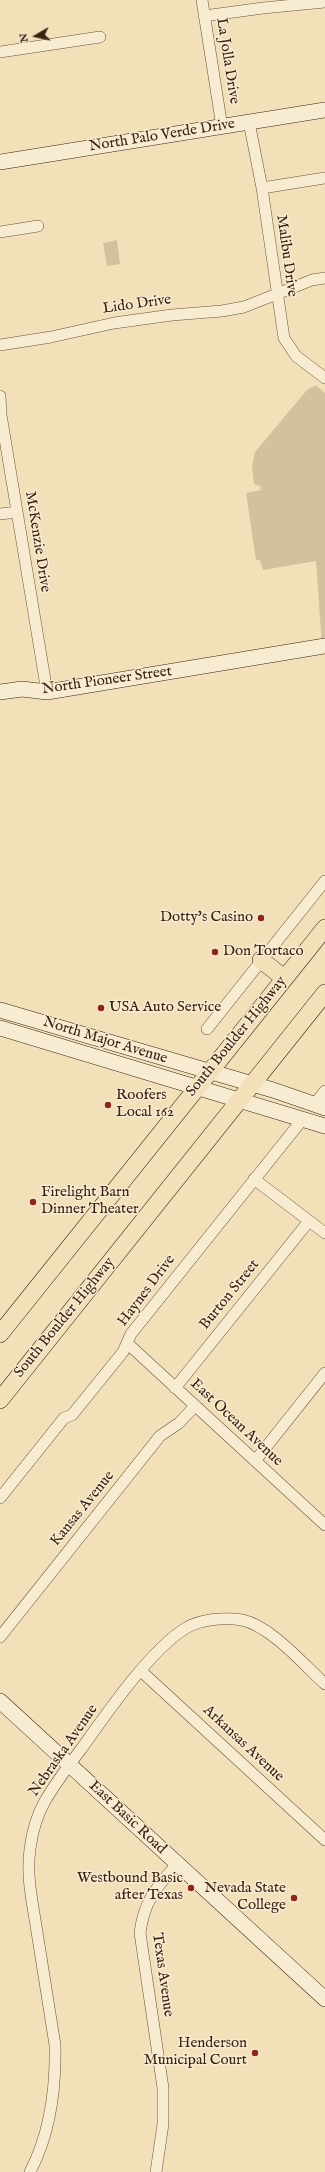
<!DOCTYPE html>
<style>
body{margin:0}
#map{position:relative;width:325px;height:2172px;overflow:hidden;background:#f2e0b9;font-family:"IM FELL English",serif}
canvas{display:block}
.north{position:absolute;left:16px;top:16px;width:40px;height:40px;-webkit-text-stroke:3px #f7ebd2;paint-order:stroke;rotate:261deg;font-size:11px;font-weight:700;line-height:16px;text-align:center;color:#392211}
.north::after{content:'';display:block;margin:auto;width:14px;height:18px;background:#392211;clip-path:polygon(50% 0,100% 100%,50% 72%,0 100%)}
</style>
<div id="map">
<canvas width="325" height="2172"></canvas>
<div class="north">N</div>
</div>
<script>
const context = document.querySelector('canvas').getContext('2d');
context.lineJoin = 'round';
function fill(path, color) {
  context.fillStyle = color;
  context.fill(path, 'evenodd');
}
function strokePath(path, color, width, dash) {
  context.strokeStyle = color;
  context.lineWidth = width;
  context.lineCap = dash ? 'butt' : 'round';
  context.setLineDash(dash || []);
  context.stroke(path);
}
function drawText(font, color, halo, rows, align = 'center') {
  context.font = font + ' "IM FELL English",serif';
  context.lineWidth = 3;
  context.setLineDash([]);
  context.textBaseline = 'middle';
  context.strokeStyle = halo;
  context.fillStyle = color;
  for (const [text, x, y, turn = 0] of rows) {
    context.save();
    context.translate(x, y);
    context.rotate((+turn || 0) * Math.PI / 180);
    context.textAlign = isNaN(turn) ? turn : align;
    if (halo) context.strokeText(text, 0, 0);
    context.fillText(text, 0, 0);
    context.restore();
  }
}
fill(new Path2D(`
 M117 240 120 264 107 266 103 243Z
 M316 385 325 393V646H322L316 561 263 570 260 560H256L246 493 261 490 260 486 254 484 252 466 255 452 307 390Z`), '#d3c09c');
const street = new Path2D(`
 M202 0 222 127
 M204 16 263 8 325 2
 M0 52 100 37
 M249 122 262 188 284 338 296 356 325 378
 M262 188 325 178
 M0 232 38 226
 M0 345 51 337 114 323 172 315 222 311 244 307 312 280 325 278
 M0 396 1 415 47 692
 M0 514 17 512
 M207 1029 325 881
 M314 1105 325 1091
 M254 1179 325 1233
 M127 1343 325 1525
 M175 1388 309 1221
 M255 1461 325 1373
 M0 1498 64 1418 72 1415 123 1352 131 1334 302 1120
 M0 1637 160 1436 179 1423 195 1406
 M141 1671 325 1840
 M30 2172C50 2134 56 2088 55 2045 49 2007 43 1970 37 1932 33 1905 26 1877 30 1849 32 1833 37 1815 45 1801 56 1782 69 1765 82 1748 107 1713 150 1650 186 1628 201 1619 225 1617 242 1620 271 1626 304 1665 325 1684
 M156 2172 163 2124V2088L140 1933C144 1900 157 1887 177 1864`);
const secondary = new Path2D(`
 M0 162 325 110
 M0 692 22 689 47 692 325 646
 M0 1010 273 1090 325 1108
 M0 1028 325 1126
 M0 1701 325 1999`);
const primary = new Path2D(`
 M261 960 284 978
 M0 1334 325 928
 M0 1400 325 993`);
strokePath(street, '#67523b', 12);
strokePath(secondary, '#392211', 16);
strokePath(primary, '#392211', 18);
strokePath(street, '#f7ebd2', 11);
strokePath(secondary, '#f7ebd2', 15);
strokePath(primary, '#f2e0b9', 17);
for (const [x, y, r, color] of [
 [261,918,4,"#8f2418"],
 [215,952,4,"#8f2418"],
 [101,1008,4,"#8f2418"],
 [108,1105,4,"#8f2418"],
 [33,1202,4,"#8f2418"],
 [191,1888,4,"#8f2418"],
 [294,1898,4,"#8f2418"],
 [255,2053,4,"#8f2418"]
]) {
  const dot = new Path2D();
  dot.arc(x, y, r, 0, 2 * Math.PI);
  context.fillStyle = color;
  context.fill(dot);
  strokePath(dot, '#f7ebd2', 1.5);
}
drawText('15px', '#392211', '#f7ebd2', [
 ["La Jolla Drive",227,61,81],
 ["North Palo Verde Drive",162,136,-9],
 ["Malibu Drive",286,256,82],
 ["Lido Drive",137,305,-8],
 ["McKenzie Drive",37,542,81],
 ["North Pioneer Street",107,681,-8],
 ["South Boulder Highway",237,1037,-51],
 ["North Major Avenue",105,1041,17],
 ["Haynes Drive",147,1291,-53],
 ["Burton Street",230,1295,-51],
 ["South Boulder Highway",65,1318,-51],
 ["East Ocean Avenue",236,1423,43],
 ["Kansas Avenue",83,1509,-51],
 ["Arkansas Avenue",243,1744,43],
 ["Nebraska Avenue",64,1751,-55],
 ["East Basic Road",127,1818,43],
 ["Texas Avenue",162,1975,82]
]);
drawText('15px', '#392211', '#f7ebd2', [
 ["Dotty's Casino",253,918],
 ["Don Tortaco",223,952,"left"],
 ["USA Auto Service",109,1008,"left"],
 ["Roofers",116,1096,"left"],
 ["Local 162",116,1113,"left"],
 ["Firelight Barn",41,1193,"left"],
 ["Dinner Theater",41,1210,"left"],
 ["Westbound Basic",183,1879],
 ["after Texas",183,1896],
 ["Nevada State",286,1889],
 ["College",286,1906],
 ["Henderson",247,2044],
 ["Municipal Court",247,2061]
], 'right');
</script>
